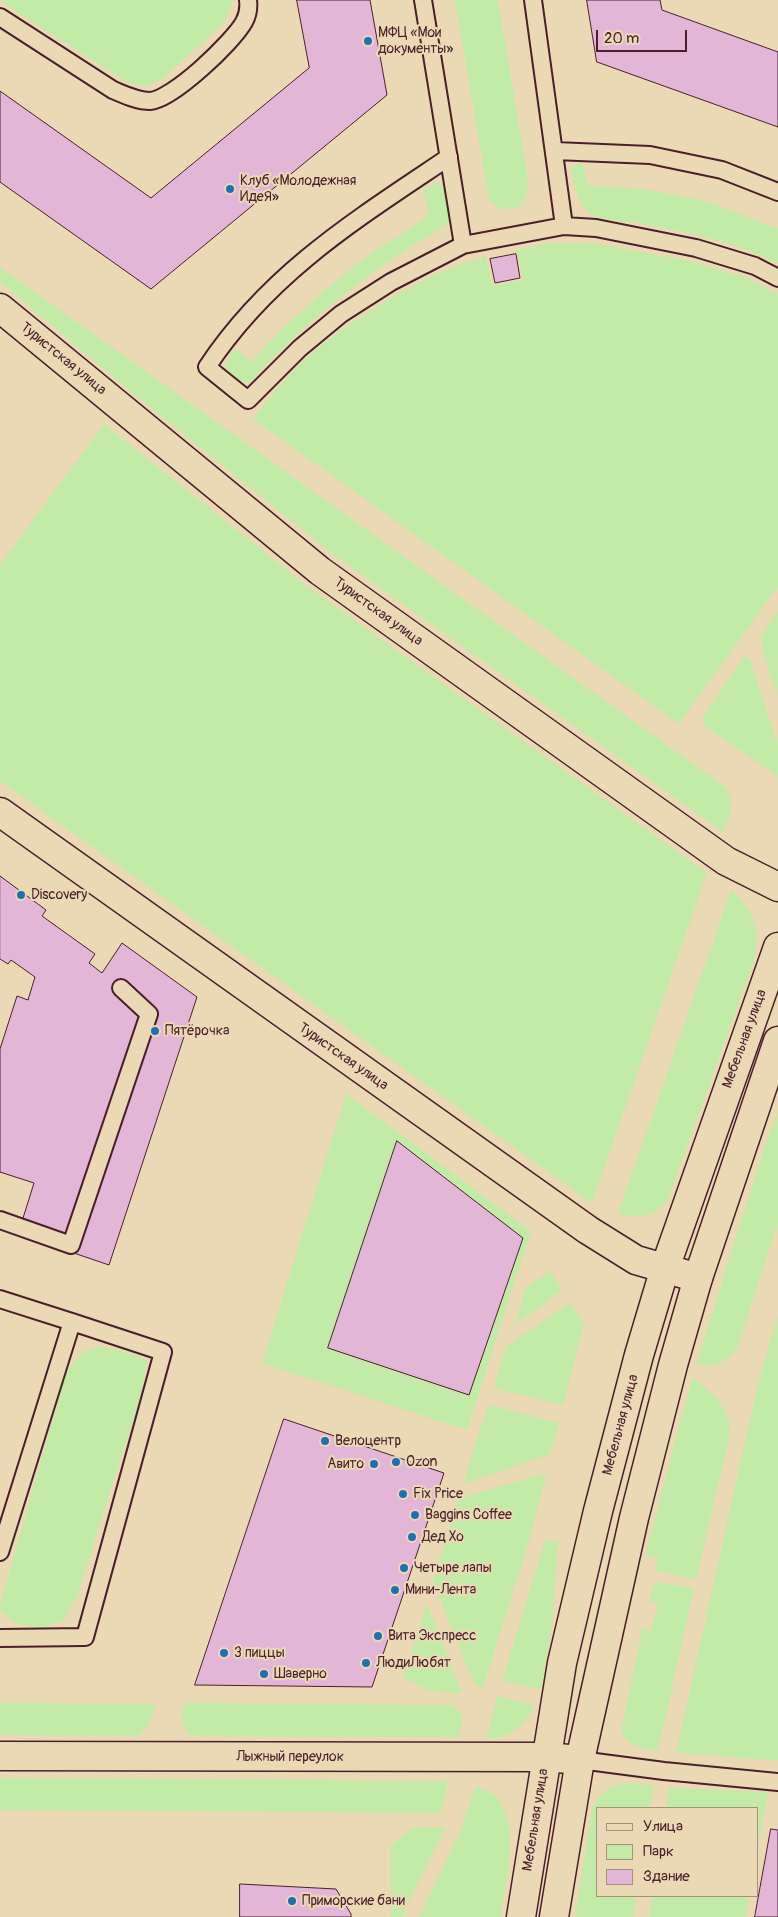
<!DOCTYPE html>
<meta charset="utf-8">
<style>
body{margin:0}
#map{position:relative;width:778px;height:1917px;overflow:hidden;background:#ebd9b6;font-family:Pangolin,sans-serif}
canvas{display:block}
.legend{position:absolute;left:596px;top:1807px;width:162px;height:90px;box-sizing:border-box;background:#ebd9b6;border:1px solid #ab8f7e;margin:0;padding:6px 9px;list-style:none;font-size:15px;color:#4a1f2b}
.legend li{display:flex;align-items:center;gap:10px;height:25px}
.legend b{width:25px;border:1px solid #ab8f7e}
.scale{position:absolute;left:596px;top:30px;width:91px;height:22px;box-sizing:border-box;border:2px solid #4a1f2b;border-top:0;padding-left:6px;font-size:15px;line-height:18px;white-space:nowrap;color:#4a1f2b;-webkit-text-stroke:4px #ebd9b6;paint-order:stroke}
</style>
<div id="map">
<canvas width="778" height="1917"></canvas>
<ul class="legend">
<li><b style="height:6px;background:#ebd9b6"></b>Улица</li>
<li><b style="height:14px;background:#c2eba7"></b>Парк</li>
<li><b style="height:14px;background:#e3b5d7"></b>Здание</li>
</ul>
<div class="scale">20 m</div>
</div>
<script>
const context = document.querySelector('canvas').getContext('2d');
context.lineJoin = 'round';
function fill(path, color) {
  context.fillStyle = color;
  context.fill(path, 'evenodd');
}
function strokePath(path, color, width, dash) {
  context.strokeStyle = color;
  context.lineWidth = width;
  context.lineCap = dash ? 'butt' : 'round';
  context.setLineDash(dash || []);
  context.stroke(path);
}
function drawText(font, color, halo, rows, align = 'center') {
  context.font = font + ' Pangolin,sans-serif';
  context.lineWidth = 4;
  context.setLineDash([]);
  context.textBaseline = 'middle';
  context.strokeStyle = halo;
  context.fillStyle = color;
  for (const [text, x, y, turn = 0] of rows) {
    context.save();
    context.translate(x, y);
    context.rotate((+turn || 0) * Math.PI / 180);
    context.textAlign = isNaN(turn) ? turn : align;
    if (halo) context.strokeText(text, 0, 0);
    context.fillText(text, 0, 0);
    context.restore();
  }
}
fill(new Path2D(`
 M2 0H233L225 22 161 80 147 86 130 84 3 3Z
 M455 0H498L529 186 525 198 518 208C505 210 499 210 489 200Z
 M580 163 584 166 587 185 643 189 710 202 778 229V264C736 242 689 233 643 224 627 220 602 223 588 212 576 203 575 184 571 170L574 165Z
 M437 182 446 186 451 212 448 224C374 267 308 319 250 382L238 380 225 368 229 357 235 348 251 362C287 322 328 285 372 253 391 240 411 229 429 214L423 190Z
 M593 243 690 261 748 278 778 295V586L679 724 253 419C270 397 288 375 309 356 348 322 398 291 446 270 458 264 472 261 486 256L492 286 523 280 517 250 546 244Z
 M0 267 724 786C737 803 730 814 723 832L334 555 136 396 0 282Z
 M104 424 308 587 707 873 592 1203 0 781V565Z
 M778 610V698L762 649 761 637Z
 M747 657 750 659 778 746V777L705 726 703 720 704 715 743 659Z
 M731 890C756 913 759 923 755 958L668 1200C651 1219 641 1217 618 1214Z
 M346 1094 531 1231 467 1430 262 1363Z
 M778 1110V1222L738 1347C724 1364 719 1366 696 1365L765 1145Z
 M550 1271 562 1290 515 1325 526 1287Z
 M570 1303 584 1323 563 1405 494 1388 506 1347Z
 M778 1315V1761L676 1752 758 1383Z
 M99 1346 124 1351 147 1360 141 1395 77 1596 64 1620 43 1628 15 1624 0 1610V1605L67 1370 83 1353Z
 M692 1378C707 1388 723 1401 728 1419 730 1425 729 1433 729 1439L696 1579 656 1571 658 1558 645 1555Z
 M488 1405 559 1423 550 1454 463 1484Z
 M546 1473 531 1534 483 1688 475 1686 433 1582 458 1499Z
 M545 1540 558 1541 552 1626 541 1689 502 1681Z
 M654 1582 694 1588 658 1751C643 1748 630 1747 621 1733L642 1629 651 1630 658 1604 649 1602Z
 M427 1604 462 1693 428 1691 403 1677Z
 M497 1696 536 1706C519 1729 515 1735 486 1740Z
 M0 1703 156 1704 150 1723 138 1736 0 1735Z
 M184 1703 453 1705 463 1716 459 1737 191 1736C180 1725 181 1718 184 1703Z
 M0 1778 448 1781 441 1813 0 1810Z
 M630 1783 654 1786 650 1808H597V1896H636L633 1917H575L592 1809C602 1790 609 1785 630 1783Z
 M476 1786C481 1788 486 1790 490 1792 524 1813 505 1884 501 1917H419L462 1828Z
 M669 1788 768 1792 757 1852V1808H666Z
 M413 1827 445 1828 401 1917H391V1846Z
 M652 1896H749L745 1917H649Z`), '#c2eba7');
const building = new Path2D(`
 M297 0H370L387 95 151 289 0 182V91L151 198 309 68Z
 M587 0H660L662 10 778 52V127L597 62Z
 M516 254 520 278 495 283 490 259Z
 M0 876 46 910 42 916 95 954 89 963 102 973 122 943 197 997 109 1265 18 1234 34 1183 0 1172V1049L17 996 28 1000 35 977 11 960 8 964 0 959Z
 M397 1141 523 1238 469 1395 328 1348Z
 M284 1419 444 1473 372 1687 195 1685Z
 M771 1829 778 1830V1917H755Z
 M240 1884 336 1889 351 1914V1917H240Z`);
fill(building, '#e3b5d7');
strokePath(building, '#4a1f2b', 1);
const lane = new Path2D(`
 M423 0 463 245
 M533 0 564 226
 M0 17 113 90C125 95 137 101 150 101 172 100 233 42 244 22 248 15 249 8 248 0
 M555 151 650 155 722 170 778 192
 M449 157C357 219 270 272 207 367L248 400 300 348 341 314 391 282 463 245 564 226 596 228 696 248 755 266 778 278
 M0 1220 71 1245 149 1014 121 988
 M0 1299 72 1322
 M0 1552 72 1322 163 1352 85 1637 0 1638
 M580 1760 664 1771 778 1782`);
const street = new Path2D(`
 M0 308 320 571 726 861 778 887
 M0 812 588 1230 636 1260 698 1278
 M0 1756 546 1757 580 1760`);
const secondary = new Path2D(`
 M521 1917 562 1663 598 1511 639 1355 665 1268 778 947
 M554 1917 580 1760 634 1518 673 1365 698 1278 778 1041`);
strokePath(lane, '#4a1f2b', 20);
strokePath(street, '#4a1f2b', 31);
strokePath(secondary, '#4a1f2b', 31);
strokePath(lane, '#ebd9b6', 16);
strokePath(street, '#ebd9b6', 28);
strokePath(secondary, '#ebd9b6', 28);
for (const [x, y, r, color] of [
 [368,41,5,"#1f6fb2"],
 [230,189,5,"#1f6fb2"],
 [21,895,5,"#1f6fb2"],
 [155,1031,5,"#1f6fb2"],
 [325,1441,5,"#1f6fb2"],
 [396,1462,5,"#1f6fb2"],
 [374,1464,5,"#1f6fb2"],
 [403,1494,5,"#1f6fb2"],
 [415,1515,5,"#1f6fb2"],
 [412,1537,5,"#1f6fb2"],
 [404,1568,5,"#1f6fb2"],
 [395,1590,5,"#1f6fb2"],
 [378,1636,5,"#1f6fb2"],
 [224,1653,5,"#1f6fb2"],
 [366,1663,5,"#1f6fb2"],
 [264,1674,5,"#1f6fb2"],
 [292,1901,5,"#1f6fb2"]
]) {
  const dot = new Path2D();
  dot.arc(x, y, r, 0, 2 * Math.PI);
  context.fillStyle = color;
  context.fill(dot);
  strokePath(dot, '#ebd9b6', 2);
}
drawText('14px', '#4a1f2b', '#ebd9b6', [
 ["МФЦ «Мои",378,33],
 ["документы»",378,49],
 ["Клуб «Молодежная",240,181],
 ["ИдеЯ»",240,197],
 ["Discovery",31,895],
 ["Пятёрочка",165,1031],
 ["Велоцентр",335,1441],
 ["Ozon",406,1462],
 ["Авито",364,1464,"right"],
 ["Fix Price",413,1494],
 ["Baggins Coffee",425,1515],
 ["Дед Хо",422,1537],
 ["Четыре лапы",414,1568],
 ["Мини-Лента",405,1590],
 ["Вита Экспресс",388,1636],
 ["3 пиццы",234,1653],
 ["ЛюдиЛюбят",376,1663],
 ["Шаверно",274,1674],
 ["Приморские бани",302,1901]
], 'left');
drawText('14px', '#4a1f2b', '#ebd9b6', [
 ["Туристская улица",63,359,39],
 ["Туристская улица",378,612,36],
 ["Мебельная улица",745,1039,-70],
 ["Туристская улица",343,1057,35],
 ["Мебельная улица",621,1425,-75],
 ["Лыжный переулок",290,1757],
 ["Мебельная улица",536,1820,-81]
]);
</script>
